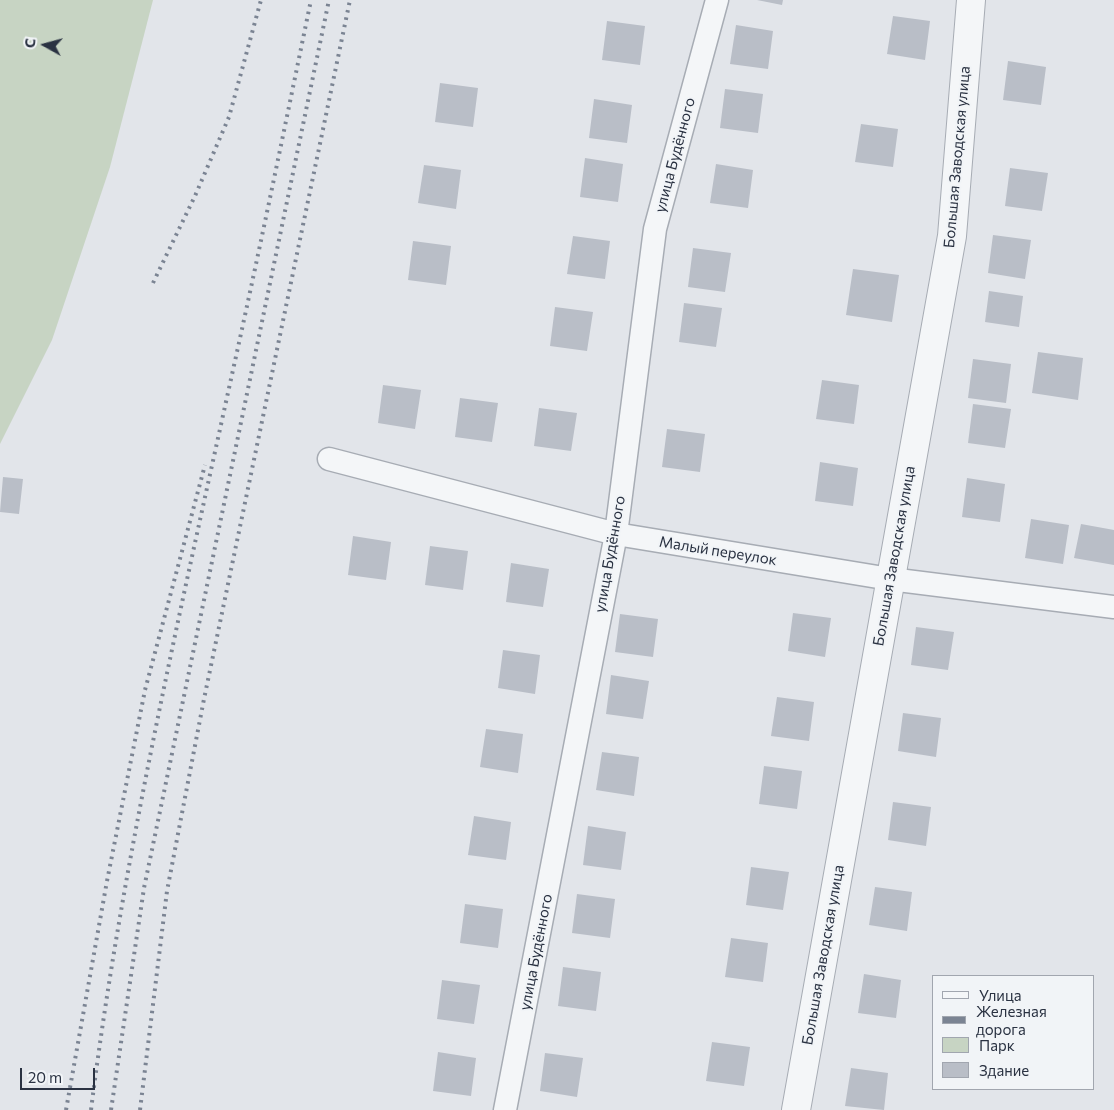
<!DOCTYPE html>
<meta charset="utf-8">
<style>
body{margin:0}
#map{position:relative;width:1114px;height:1110px;overflow:hidden;background:#e2e5ea;font-family:Commissioner,sans-serif}
canvas{display:block}
.legend{position:absolute;left:932px;top:975px;width:162px;height:115px;box-sizing:border-box;background:#f1f4f7;border:1px solid #a1a6af;margin:0;padding:6px 9px;list-style:none;font-size:15px;color:#2a3242}
.legend li{display:flex;align-items:center;gap:10px;height:25px}
.legend b{width:25px;border:1px solid #a1a6af}
.north{position:absolute;left:20px;top:20px;width:50px;height:50px;-webkit-text-stroke:4px #f1f4f7;paint-order:stroke;rotate:277deg;font-size:14px;font-weight:700;line-height:20px;text-align:center;color:#2a3242}
.north::after{content:'';display:block;margin:auto;width:18px;height:22px;background:#2a3242;clip-path:polygon(50% 0,100% 100%,50% 72%,0 100%)}
.scale{position:absolute;left:20px;top:1068px;width:75px;height:22px;box-sizing:border-box;border:2px solid #2a3242;border-top:0;padding-left:6px;font-size:15px;line-height:18px;white-space:nowrap;color:#2a3242;-webkit-text-stroke:4px #f1f4f7;paint-order:stroke}
</style>
<div id="map">
<canvas width="1114" height="1110"></canvas>
<ul class="legend">
<li><b style="height:6px;background:#f4f6f8"></b>Улица</li>
<li><b style="height:6px;background:#7b8493"></b>Железная дорога</li>
<li><b style="height:14px;background:#c7d4c3"></b>Парк</li>
<li><b style="height:14px;background:#b9bec7"></b>Здание</li>
</ul>
<div class="north">С</div>
<div class="scale">20 m</div>
</div>
<script>
const context = document.querySelector('canvas').getContext('2d');
context.lineJoin = 'round';
function fill(path, color) {
  context.fillStyle = color;
  context.fill(path, 'evenodd');
}
function strokePath(path, color, width, dash) {
  context.strokeStyle = color;
  context.lineWidth = width;
  context.lineCap = dash ? 'butt' : 'round';
  context.setLineDash(dash || []);
  context.stroke(path);
}
function drawText(font, color, halo, rows, align = 'center') {
  context.font = font + ' Commissioner,sans-serif';
  context.lineWidth = 4;
  context.setLineDash([]);
  context.textBaseline = 'middle';
  context.strokeStyle = halo;
  context.fillStyle = color;
  for (const [text, x, y, turn = 0] of rows) {
    context.save();
    context.translate(x, y);
    context.rotate((+turn || 0) * Math.PI / 180);
    context.textAlign = isNaN(turn) ? turn : align;
    if (halo) context.strokeText(text, 0, 0);
    context.fillText(text, 0, 0);
    context.restore();
  }
}
fill(new Path2D(`
 M0 0H153L110 167 52 340 0 444Z`), '#c7d4c3');
fill(new Path2D(`
 M757 0H783L782 5Z
 M893 16 930 21 925 60 887 54Z
 M607 21 645 26 640 65 602 60Z
 M736 25 773 31 768 69 730 64Z
 M1008 61 1046 67 1041 105 1003 100Z
 M440 83 478 88 473 127 435 122Z
 M725 89 763 94 758 133 720 128Z
 M594 99 632 105 627 143 589 138Z
 M861 124 898 129 893 167 855 162Z
 M585 158 623 164 618 202 580 197Z
 M716 164 753 170 748 208 710 203Z
 M424 165 461 170 456 209 418 203Z
 M1010 168 1048 173 1042 211 1005 206Z
 M993 235 1031 240 1025 279 988 273Z
 M573 236 610 241 605 279 567 274Z
 M413 241 451 246 446 285 408 280Z
 M693 248 731 253 725 292 688 287Z
 M853 269 899 275 892 322 846 315Z
 M989 291 1023 296 1019 327 985 322Z
 M684 303 722 308 716 347 679 342Z
 M555 307 593 312 587 351 550 346Z
 M1038 352 1083 358 1078 400 1032 393Z
 M973 359 1011 364 1006 403 968 398Z
 M822 380 859 385 854 424 816 419Z
 M383 385 421 390 415 429 378 423Z
 M460 398 498 403 492 442 455 437Z
 M973 404 1011 409 1005 448 968 443Z
 M539 408 577 413 571 451 534 446Z
 M667 429 705 434 700 472 662 467Z
 M820 462 858 468 853 506 815 501Z
 M3 477 23 479 19 514 0 512Z
 M967 478 1005 484 1000 522 962 517Z
 M1031 519 1069 525 1063 564 1025 558Z
 M1081 524 1114 530V565L1074 558Z
 M353 536 391 542 386 580 348 575Z
 M430 546 468 551 463 590 425 585Z
 M511 563 549 569 543 607 506 602Z
 M793 613 831 618 825 657 788 651Z
 M620 614 658 619 653 657 615 652Z
 M916 627 954 632 948 670 911 665Z
 M503 650 540 655 535 694 498 688Z
 M611 675 649 681 643 719 606 714Z
 M777 697 814 702 809 741 771 736Z
 M903 713 941 718 936 757 898 751Z
 M486 729 523 734 518 773 480 767Z
 M602 752 639 757 634 796 596 790Z
 M764 766 802 771 797 809 759 804Z
 M893 802 931 807 926 846 888 840Z
 M474 816 511 822 506 860 468 855Z
 M588 826 626 832 621 870 583 865Z
 M751 867 789 872 783 910 746 905Z
 M875 887 912 892 907 931 869 925Z
 M577 894 615 899 610 938 572 933Z
 M465 904 503 909 498 948 460 943Z
 M731 938 768 943 763 982 725 977Z
 M563 967 601 972 596 1011 558 1006Z
 M864 974 901 980 896 1018 858 1013Z
 M442 980 480 985 474 1024 437 1019Z
 M712 1042 750 1047 744 1086 706 1081Z
 M438 1052 476 1058 471 1096 433 1091Z
 M545 1053 583 1058 577 1097 540 1091Z
 M851 1068 888 1073 884 1110 845 1106Z`), '#b9bec7');
const minor = new Path2D(`
 M329 459 616 534 890 579 1114 607
 M505 1110 616 534 655 229 717 0`);
const tertiary = new Path2D(`
 M796 1110 952 236 971 0`);
strokePath(minor, '#a7acb4', 25);
strokePath(tertiary, '#a7acb4', 30);
strokePath(minor, '#f4f6f8', 22);
strokePath(tertiary, '#f4f6f8', 28);
strokePath(new Path2D(`
 M153 283 195 196 229 117 261 0
 M66 1110 107 881 145 690 205 465
 M91 1110C122 863 178 621 231 379 259 253 285 126 311 0
 M111 1110 144 888 329 0
 M140 1110 167 891 204 699 350 0`), '#7b8493', 4, [2.5, 5]);
drawText('15px', '#2a3242', '#f1f4f7', [
 ["улица Будённого",675,155,-75],
 ["Большая Заводская улица",957,157,-85],
 ["Малый переулок",718,551,9],
 ["улица Будённого",610,554,-80],
 ["Большая Заводская улица",894,556,-80],
 ["улица Будённого",536,952,-79],
 ["Большая Заводская улица",823,955,-80]
]);
</script>
